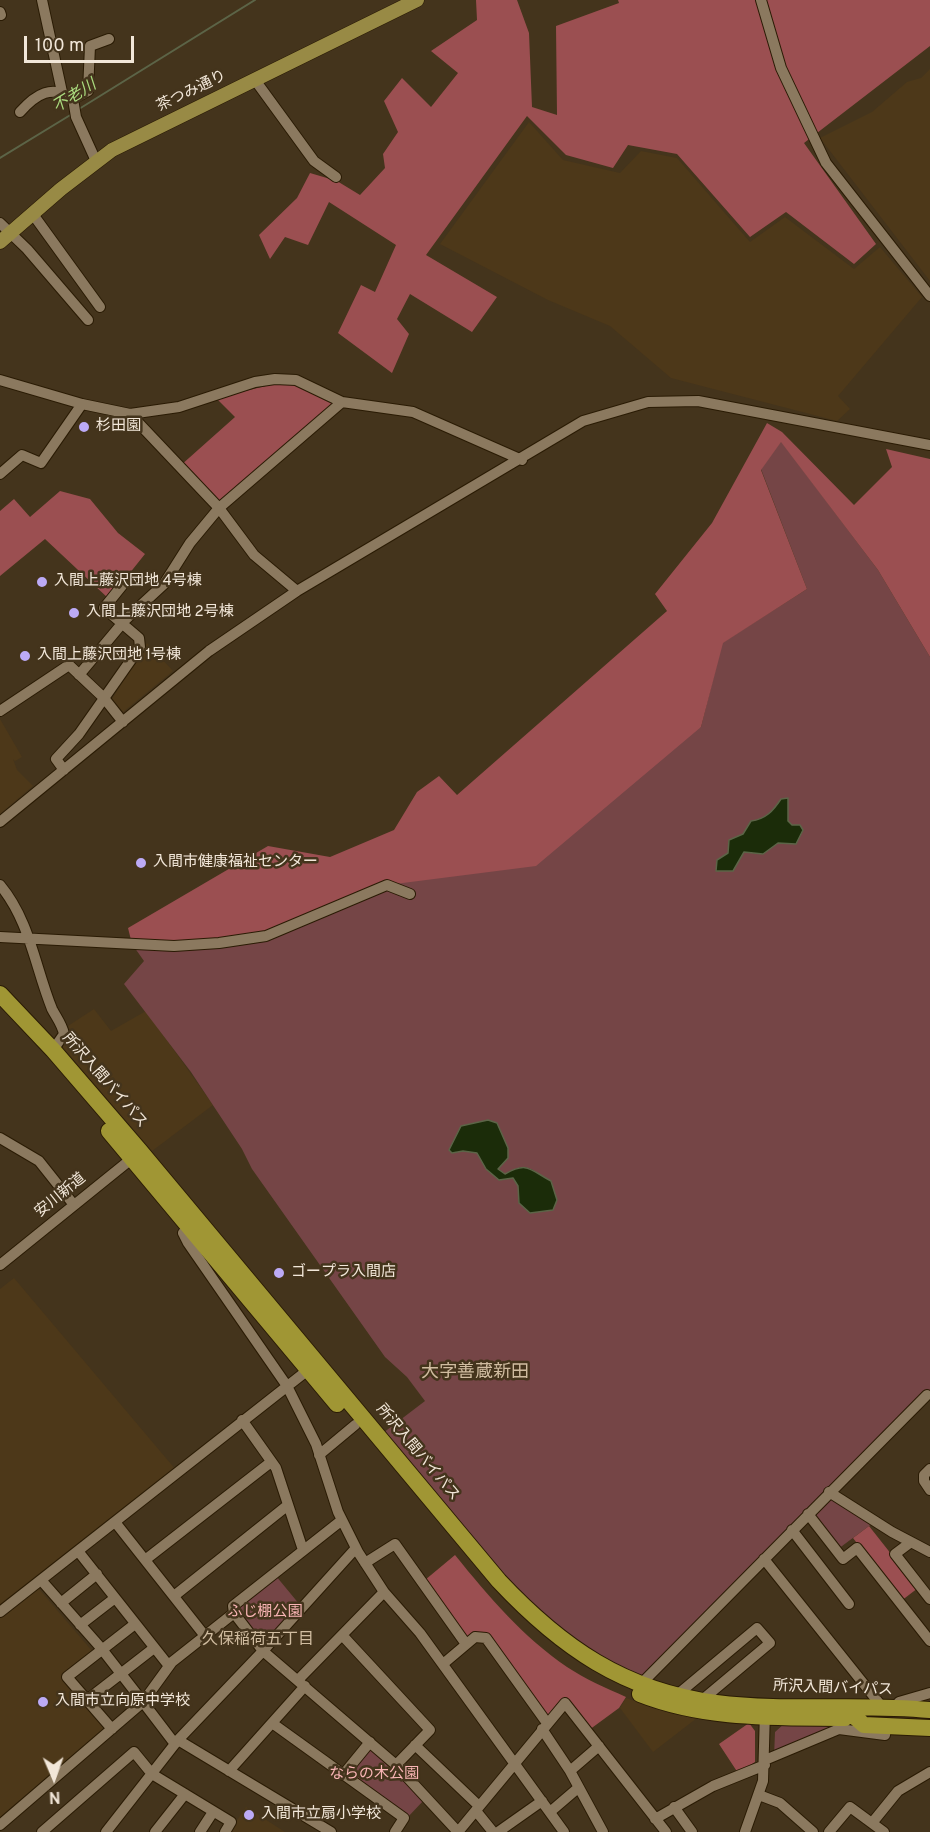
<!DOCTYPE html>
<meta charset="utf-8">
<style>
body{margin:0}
#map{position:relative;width:930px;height:1832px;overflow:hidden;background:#44341c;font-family:Overpass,sans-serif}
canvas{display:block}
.north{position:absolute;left:24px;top:1748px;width:60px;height:60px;-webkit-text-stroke:4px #44341c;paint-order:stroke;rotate:178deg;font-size:16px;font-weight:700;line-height:24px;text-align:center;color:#f2e7d9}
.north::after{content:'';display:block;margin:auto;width:21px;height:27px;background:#f2e7d9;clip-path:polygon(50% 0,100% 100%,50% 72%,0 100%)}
.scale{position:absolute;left:24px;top:36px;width:110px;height:27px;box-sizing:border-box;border:3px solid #f2e7d9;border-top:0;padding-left:8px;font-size:18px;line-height:21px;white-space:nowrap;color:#f2e7d9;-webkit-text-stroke:4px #44341c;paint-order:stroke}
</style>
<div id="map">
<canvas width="930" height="1832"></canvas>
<div class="north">N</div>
<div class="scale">100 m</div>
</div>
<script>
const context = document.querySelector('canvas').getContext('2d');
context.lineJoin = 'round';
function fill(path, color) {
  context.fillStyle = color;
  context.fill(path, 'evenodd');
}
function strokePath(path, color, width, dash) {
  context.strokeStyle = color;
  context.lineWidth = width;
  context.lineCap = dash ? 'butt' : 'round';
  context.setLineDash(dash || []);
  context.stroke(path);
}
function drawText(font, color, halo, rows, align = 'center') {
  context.font = font + ' Overpass,"Noto Sans JP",sans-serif';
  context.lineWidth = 5;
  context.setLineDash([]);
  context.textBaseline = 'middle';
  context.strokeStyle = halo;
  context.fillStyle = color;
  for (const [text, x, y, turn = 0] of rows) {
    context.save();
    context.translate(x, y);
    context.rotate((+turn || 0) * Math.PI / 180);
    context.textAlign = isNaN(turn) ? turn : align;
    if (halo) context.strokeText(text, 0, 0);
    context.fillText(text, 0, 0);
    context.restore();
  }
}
fill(new Path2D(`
 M930 69V281L820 138 872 112 907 82 921 78Z
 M529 122 563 160 620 173 641 151 677 158 750 242 785 217 854 269 880 247 922 297 838 396 850 409 837 421 671 378 610 326 548 300 440 244Z
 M147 643 173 671 123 712 112 699Z
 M0 719 22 757 15 761 13 759 17 770 33 786 0 814Z
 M94 1009 111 1031 146 1011 213 1105 152 1151 60 1044 71 1033 68 1026Z
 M14 1278 176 1470 0 1608V1289Z
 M38 1588 93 1652 64 1677 108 1727 0 1818V1618Z
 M626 1698 655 1708 697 1718 653 1752 620 1708Z
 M246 1807 285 1832H229Z`), '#4d3819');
fill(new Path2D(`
 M781 441 878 570 930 657V1394L644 1677 610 1663 534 1610 383 1433 425 1401 407 1377 385 1357 252 1169 242 1149 191 1072 124 984 144 961 132 944 701 727 722 643 807 589 761 469Z
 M827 1497 873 1523 838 1549 813 1517Z
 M276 1576 300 1605 266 1643H262L237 1608Z
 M785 1723 839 1727 774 1757 775 1732Z
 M371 1750 424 1800 407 1818 348 1776 366 1751Z`), '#754546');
fill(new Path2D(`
 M476 0H517L529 33 532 107 557 115 556 26 619 3 618 0H930V46L804 143 876 244 854 264 786 212 750 237 677 154 628 145 613 168 566 155 527 116 426 255 497 297 472 332 410 294 397 319 409 334 392 373 338 333 361 285 375 292 396 245 329 202 308 245 285 237 270 259 259 235 297 198 310 173 337 181 360 195 385 168 383 154 398 132 384 101 402 78 431 107 458 73 431 51 477 20Z
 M274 384 296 385 343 406 219 515 180 466 235 417 216 398Z
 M767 423 782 432 854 505 892 467 886 449 930 459V657L878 570 781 442 761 470 807 589 723 643 701 727 536 866 387 885 266 936 132 944 128 928 268 846 330 857 394 830 417 792 439 776 457 795 667 611 655 594 712 523Z
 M60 491 90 499 118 533 145 554 109 599 45 539 0 576V511L14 499 30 517Z
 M869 1526 918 1588 901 1601 853 1538Z
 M455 1555C489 1597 523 1637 567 1667 585 1679 606 1688 626 1697L619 1708 589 1730 566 1699 550 1716H545L487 1634 474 1632 467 1639 425 1580Z
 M749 1723 755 1731V1762L738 1773 719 1744Z`), '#9b4f51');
const water = new Path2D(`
 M788 798V821L792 825H800L803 830 796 844 778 843 763 854 744 852 733 871H716L717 860 728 853 729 840 743 834 751 821C766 819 773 811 781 799Z
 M488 1120 497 1123 508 1148V1158L498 1169 505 1174C528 1161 530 1170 551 1181L557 1200 553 1210 530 1213 519 1203 518 1186 513 1178 499 1180 486 1169 477 1153 463 1151 452 1153 449 1150 461 1126Z`);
fill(water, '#1b2c09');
strokePath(water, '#5c6447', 1.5);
strokePath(new Path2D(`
 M79 109 255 0
 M0 158 72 114`), '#5c6447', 2);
const minor = new Path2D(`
 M42 0 62 92
 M761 0 781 68 826 163 930 296
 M0 12 1 15
 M255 80 314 161 336 177
 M73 99 88 91 90 46 109 39
 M20 112C36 94 52 84 73 99L76 117 96 161
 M32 213 100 307
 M0 223 27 249 88 320
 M0 380 82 404 130 414 179 407 255 382 275 379 296 380 342 402 413 412 522 460
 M130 414 219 508 254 555 297 591
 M0 474 22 455 41 463 82 404
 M79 675 125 620 164 584 190 543 219 508 342 402
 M0 711 69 665 104 698 123 722
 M64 770 56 759 79 734 140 647 139 638 104 608 129 577
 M0 822 209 651 297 591 583 421 648 402 698 401 930 445
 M0 885C30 921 35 967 52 1009 56 1017 62 1024 64 1034L53 1050
 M0 937 174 946 219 943 266 936 387 885 410 894
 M0 1138 39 1161 74 1205
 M188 1227 183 1233 188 1243 287 1386 316 1444 338 1512 358 1552 384 1592 420 1633 564 1832
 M0 1265 135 1156
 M242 1420 276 1468 303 1550
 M319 1455 355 1425
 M930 1469 924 1475V1481L930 1490
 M829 1492 892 1532 930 1552
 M808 1514 843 1559 857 1548 930 1641
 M342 1520 233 1606 234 1613 263 1651 356 1548
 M115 1522 205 1636
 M792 1530 849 1604
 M911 1542 895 1554 930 1599
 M78 1551 169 1666
 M764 1559 883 1708
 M145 1560 271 1462
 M365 1563 395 1544 466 1644
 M41 1580 101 1648 143 1702 172 1662 234 1613
 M174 1596 288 1505
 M61 1603 97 1574
 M0 1612 313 1366
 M80 1625 115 1598
 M342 1635 430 1730 396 1765
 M443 1664 475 1637 486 1638 547 1723
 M298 1680 384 1592
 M642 1683 927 1395
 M677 1695 757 1628 770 1643 702 1700
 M87 1700 154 1648
 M899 1702 930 1693
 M272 1723 404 1818 395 1832
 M112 1729 67 1677 135 1624
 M542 1729 570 1771 603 1832
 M178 1740 331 1832
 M415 1745 479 1806
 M765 1760 839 1729 885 1735 886 1726
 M229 1771 305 1686
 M570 1771 599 1746
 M343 1775 370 1742
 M759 1795 780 1803 813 1832
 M674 1807 692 1832
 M476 1811 493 1832
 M550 1812 578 1788
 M655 1819 713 1786 765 1765
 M872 1823 898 1791 930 1772
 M0 1825 143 1702 175 1744
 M42 1832 134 1752 152 1774 231 1822 225 1832
 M106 1832 178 1740 263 1651 396 1765 458 1832
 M155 1832 185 1794
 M200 1832 213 1812
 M458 1832 565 1703 666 1832
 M498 1832 542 1801
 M745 1832 763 1781 765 1711
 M829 1832 850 1807 884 1832`);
const major = new Path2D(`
 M0 242 61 189 112 150 417 0`);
const highway = new Path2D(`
 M0 994 53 1050 140 1151 499 1581C561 1647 624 1691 716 1703 787 1712 859 1703 930 1710
 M109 1131 337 1404
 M640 1694C706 1720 776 1717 845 1718
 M856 1718 864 1725 930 1728`);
strokePath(minor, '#2a1b04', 12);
strokePath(major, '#2a1b04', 15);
strokePath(highway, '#2a1b04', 18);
strokePath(minor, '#8b795f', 10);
strokePath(major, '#988a45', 14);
strokePath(highway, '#a09634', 16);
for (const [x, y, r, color] of [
 [84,427,6,"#bcaaf6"],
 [42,582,6,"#bcaaf6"],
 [74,613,6,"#bcaaf6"],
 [25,656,6,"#bcaaf6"],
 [141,863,6,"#bcaaf6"],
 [279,1273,6,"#bcaaf6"],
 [43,1702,6,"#bcaaf6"],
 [249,1815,6,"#bcaaf6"]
]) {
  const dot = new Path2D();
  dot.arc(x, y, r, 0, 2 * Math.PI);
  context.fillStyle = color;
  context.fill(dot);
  strokePath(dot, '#44341c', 2);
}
drawText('15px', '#f2e7d9', '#44341c', [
 ["茶つみ通り",192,92,-26],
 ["所沢入間バイパス",104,1081,49],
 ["安川新道",61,1196,-39],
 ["所沢入間バイパス",417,1453,50],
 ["所沢入間バイパス",833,1689,2]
]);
drawText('15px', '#f2e7d9', '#44341c', [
 ["杉田園",96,427],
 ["入間上藤沢団地 4号棟",54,582],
 ["入間上藤沢団地 2号棟",86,613],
 ["入間上藤沢団地 1号棟",37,656],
 ["入間市健康福祉センター",153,863],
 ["ゴープラ入間店",291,1273],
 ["入間市立向原中学校",55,1702],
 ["入間市立扇小学校",261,1815]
], 'left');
drawText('15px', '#f8b4b4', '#44341c', [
 ["ふじ棚公園",265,1613],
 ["ならの木公園",374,1775]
]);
drawText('italic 16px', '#abdc7f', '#44341c', [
 ["不老川",75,97,-32]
]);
drawText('16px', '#d0bca0', '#44341c', [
 ["久保稲荷五丁目",258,1641]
]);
drawText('18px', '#d0bca0', '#44341c', [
 ["大字善蔵新田",475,1373]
]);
</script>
